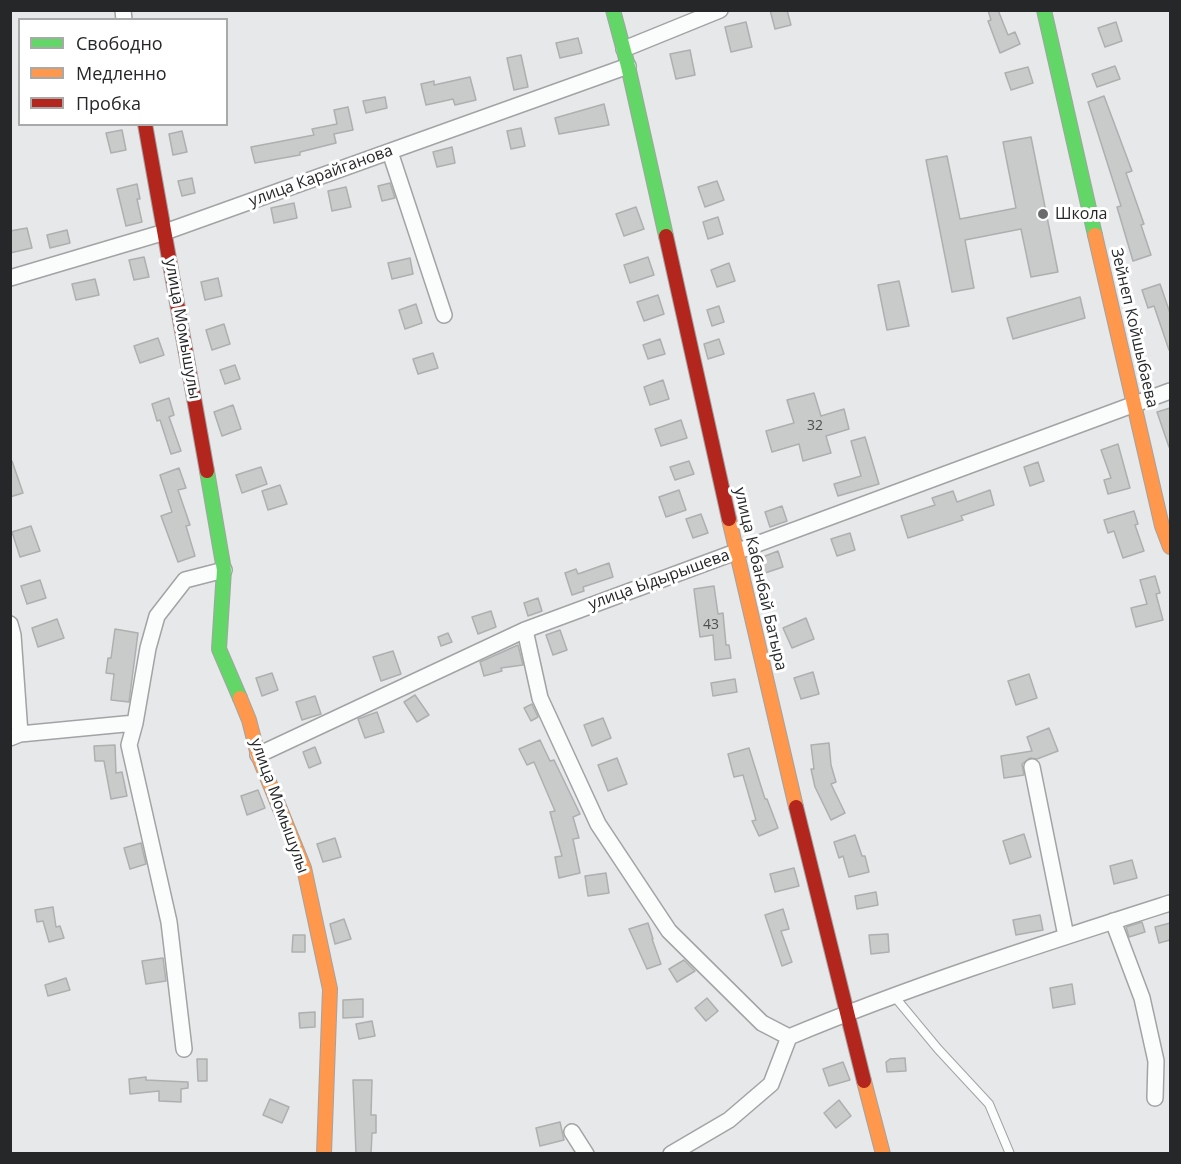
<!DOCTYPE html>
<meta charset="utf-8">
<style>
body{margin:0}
#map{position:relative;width:1181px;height:1164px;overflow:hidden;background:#e6e8ea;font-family:"Open Sans",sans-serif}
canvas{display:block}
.frame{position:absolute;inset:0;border:12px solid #252728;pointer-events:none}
.legend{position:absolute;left:18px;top:18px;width:210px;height:108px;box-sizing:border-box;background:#fff;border:2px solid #a8a9a9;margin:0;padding:8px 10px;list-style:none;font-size:18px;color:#252728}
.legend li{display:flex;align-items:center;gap:12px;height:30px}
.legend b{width:30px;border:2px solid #a8a9a9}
</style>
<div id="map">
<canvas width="1181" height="1164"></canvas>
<div class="frame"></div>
<ul class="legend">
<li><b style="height:8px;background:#63d668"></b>Свободно</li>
<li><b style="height:8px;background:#ff974d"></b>Медленно</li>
<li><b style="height:8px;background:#b3261e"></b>Пробка</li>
</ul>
</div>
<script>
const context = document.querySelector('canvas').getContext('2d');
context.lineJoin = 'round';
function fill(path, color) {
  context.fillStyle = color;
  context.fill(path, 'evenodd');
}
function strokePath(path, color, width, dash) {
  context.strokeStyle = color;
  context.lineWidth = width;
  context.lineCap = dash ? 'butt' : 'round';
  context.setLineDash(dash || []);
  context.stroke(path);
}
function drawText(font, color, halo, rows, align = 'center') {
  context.font = font + ' "Open Sans",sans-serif';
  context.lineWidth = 6;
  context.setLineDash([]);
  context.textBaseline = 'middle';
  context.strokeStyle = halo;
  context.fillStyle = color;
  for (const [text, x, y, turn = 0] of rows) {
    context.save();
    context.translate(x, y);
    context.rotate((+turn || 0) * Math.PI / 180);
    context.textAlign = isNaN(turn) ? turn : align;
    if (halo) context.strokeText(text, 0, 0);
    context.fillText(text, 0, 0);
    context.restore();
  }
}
const building = new Path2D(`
 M770 10H787L791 25 775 29Z
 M988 10H998L1008 35 1015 32 1020 44 1000 53 988 21 991 20Z
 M746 22 752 47 731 52 725 27Z
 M1116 22 1122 41 1105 47 1098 28Z
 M578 38 582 53 560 58 556 43Z
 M690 50 695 75 676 79 670 54Z
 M521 55 528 87 514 90 507 58Z
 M1115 66 1120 79 1097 87 1092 74Z
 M1028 67 1033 83 1011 90 1005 73Z
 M470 77 476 100 455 105 453 99 426 105 421 84 434 81V85Z
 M1104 96 1132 171 1126 173 1144 224 1141 225 1151 255 1133 261 1117 207 1121 206 1088 102Z
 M385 97 387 108 366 113 363 101Z
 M604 104 609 125 559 134 555 118Z
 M348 107 353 130 334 134 336 143 300 152V155L255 163 251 147 314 135 312 129 337 124 334 110Z
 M521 128 525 146 511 149 507 131Z
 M122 130 126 150 111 153 106 133Z
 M182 131 187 152 173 155 169 134Z
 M1031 137 1058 272 1031 277 1021 229 965 240 974 288 952 292 926 160 947 156 960 219 1016 208 1003 142Z
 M452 147 455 163 437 167 433 152Z
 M192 178 195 193 182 196 178 181Z
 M717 181 724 200 705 207 698 187Z
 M390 183 395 198 382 201 378 186Z
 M137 184 140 199H137L142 222 126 226 117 189Z
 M346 187 351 207 332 211 328 191Z
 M294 203 297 218 274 223 271 208Z
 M636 207 644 229 624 236 616 214Z
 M718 217 723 234 708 239 703 222Z
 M27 228 32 248 10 253V231Z
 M67 230 70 243 50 248 47 235Z
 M144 257 149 277 134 280 129 260Z
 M648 257 654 275 630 283 624 265Z
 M410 258 413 274 392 279 388 263Z
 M729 263 735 281 717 287 711 270Z
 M218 278 222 296 205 300 201 282Z
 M95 279 99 295 76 300 72 284Z
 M899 281 909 326 887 330 878 285Z
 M1160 284 1170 313V349L1169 350 1154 306 1148 308 1142 290Z
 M658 295 664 314 644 321 637 302Z
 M1080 297 1085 318 1013 339 1007 318Z
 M416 304 422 323 405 329 399 310Z
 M719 306 724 322 712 326 707 310Z
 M224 324 230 344 212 350 206 330Z
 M158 338 164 355 140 363 134 346Z
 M660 339 665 354 648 359 643 345Z
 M719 339 724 354 708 359 704 344Z
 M433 353 438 368 418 374 413 359Z
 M235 365 240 379 225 384 220 370Z
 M663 380 669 399 650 405 644 387Z
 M814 393 821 416 844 409 849 429 826 436 831 453 803 461 799 444 772 452 766 431 794 423 787 400Z
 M169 398 174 415 169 417 181 451 171 454 160 420 157 421 152 404Z
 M233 405 241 429 222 436 214 412Z
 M1170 408V446L1169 447 1157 412Z
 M681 420 687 438 661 446 655 429Z
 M865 437 879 484 838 496 834 484 861 476 851 441Z
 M1118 444 1130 488 1108 494 1104 480 1111 478 1101 450Z
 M12 461 23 493 10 497V462Z
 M689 461 694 474 675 480 670 467Z
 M1038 462 1044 481 1030 486 1024 467Z
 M261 467 267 484 242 493 236 475Z
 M179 468 186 488 178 490 190 525 186 526 195 556 178 562 161 516 172 512 160 475Z
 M280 485 287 504 268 510 262 491Z
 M679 490 686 510 666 517 659 497Z
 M990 490 994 505 961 516 963 520 908 538 901 516 935 505 932 498 953 491 957 502Z
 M782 506 787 521 770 527 765 512Z
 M1134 511 1138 524 1135 525 1144 551 1123 558 1114 531 1108 533 1104 520Z
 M701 514 708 533 693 538 686 519Z
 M31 526 40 551 20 557 12 532Z
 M850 533 855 550 837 556 831 539Z
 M778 551 783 567 765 573 760 558Z
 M609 563 613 577 583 587 584 591 572 595 565 573 576 569 578 574Z
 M1155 576 1160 593 1156 594 1163 620 1136 627 1131 608 1147 604 1140 580Z
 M40 580 46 598 27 604 21 586Z
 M714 586 718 614 723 613 726 645H729L731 658 715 660 713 635 700 637 694 589Z
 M538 598 542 611 528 616 524 603Z
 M491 611 496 627 478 634 472 617Z
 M806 618 814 639 792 648 783 628Z
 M57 619 64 638 38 647 32 628Z
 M115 629 138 633 129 702 111 700 114 674 106 673 108 658H111Z
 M560 630 567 650 553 655 546 635Z
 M448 633 452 642 441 646 438 637Z
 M518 645 523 665 501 668 502 671 484 676 480 662Z
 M393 651 401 674 381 681 373 657Z
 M813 672 819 694 801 699 794 678Z
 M272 673 278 690 262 696 256 678Z
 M1029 674 1037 698 1016 705 1008 681Z
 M735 679 737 692 713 696 711 683Z
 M415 695 429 715 417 722 404 702Z
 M315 696 321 714 302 720 296 702Z
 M532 704 538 717 531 721 524 708Z
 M377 712 384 732 365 738 358 719Z
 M603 718 611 738 592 746 584 725Z
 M1049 728 1058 751 1037 759 1030 758 1022 764 1024 775 1004 778 1001 756 1032 751 1027 737Z
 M540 740 550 761 554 760 580 814 573 817 579 838 573 839 580 873 559 878 555 857 562 856 550 812 555 811 534 762 527 765 519 749Z
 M829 743 831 765 836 782 831 784 845 813 831 820 815 787 811 769H814L811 745Z
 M115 745 116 773 122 772 127 796 111 799 104 761H95L94 746Z
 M315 747 321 763 309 768 303 752Z
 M749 748 765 799H767L778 828 759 836 752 821 756 820 743 775 734 777 728 754Z
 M617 758 627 784 608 791 598 765Z
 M258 790 265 808 247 815 241 796Z
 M1024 834 1031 857 1010 864 1003 841Z
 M855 835 862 856H865L869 872 849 877 843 856 839 858 834 842Z
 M335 838 341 857 323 862 317 844Z
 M141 843 146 864 130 869 124 848Z
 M1132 860 1137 878 1114 884 1110 866Z
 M794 868 799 886 775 892 770 874Z
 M606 873 609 893 588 896 585 876Z
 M876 892 878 905 857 909 855 896Z
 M53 907 56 927 60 926 64 938 49 942 43 921 37 922 35 910Z
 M783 909 789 929 781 931 792 962 782 966 765 915Z
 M1040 915 1043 930 1016 935 1013 920Z
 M344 919 351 939 335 944 330 924Z
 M1142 922 1145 932 1129 937 1126 927Z
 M648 923 653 939H652L661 964 647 969 629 929Z
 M1170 923V940L1159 943 1155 927Z
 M888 934 889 952 871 954 869 935Z
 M293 935H305V952H292Z
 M163 958 166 981 146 984 142 961Z
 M684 960 695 971 677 982 669 969Z
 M66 978 70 990 48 996 45 985Z
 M1072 984 1075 1004 1053 1008 1050 988Z
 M707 998 718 1011 706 1021 695 1008Z
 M363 999V1017L343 1018V1000Z
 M315 1012V1027L300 1028 299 1013Z
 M372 1021 375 1036 359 1039 356 1024Z
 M905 1058 906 1071 887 1072 886 1062 890 1059Z
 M197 1059H207V1081H198Z
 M843 1062 850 1080 829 1086 823 1069Z
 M146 1077V1080L188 1082V1088L181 1089V1102L159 1101V1091L130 1094 129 1079Z
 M353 1080H372L371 1115H376V1133H372L371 1154H356Z
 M270 1099 289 1107 282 1123 263 1115Z
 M839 1100 851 1116 836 1128 824 1113Z
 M560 1122 564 1140 540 1146 536 1128Z`);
fill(building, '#c9caca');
strokePath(building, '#aeafaf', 1.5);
const lane = new Path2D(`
 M894 996 938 1049 989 1104 1010 1154`);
const street = new Path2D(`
 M123 10 124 20
 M624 49 720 10
 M390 152 444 315
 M10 278 165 232 628 66
 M10 624 13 635 20 734 10 738
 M525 630 540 698 598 824 669 931 762 1023 789 1037
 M20 734 135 723
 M258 755 525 630 1170 391
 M1032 767 1066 936
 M1113 921 1142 998 1156 1061 1155 1098
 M184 1049 169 922 129 745 135 723 148 648 157 616 185 580 224 570
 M572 1132 586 1154
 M671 1154 729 1120 771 1084 789 1037C913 985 1042 944 1170 903`);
const fast = new Path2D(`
 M613 10 628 66 666 236
 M1044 10 1095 235
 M207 471 224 570 219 649 240 698`);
const slow = new Path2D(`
 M1095 235 1162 526 1170 547
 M729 519 796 807
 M240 698 249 720 258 755 304 868 330 989 324 1154
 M864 1081 883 1154`);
const jam = new Path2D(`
 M145 124 207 471
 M666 236 729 519
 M796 807 864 1081`);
strokePath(lane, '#a2a3a4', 10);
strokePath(street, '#a2a3a4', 18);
strokePath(fast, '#a2a3a4', 16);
strokePath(slow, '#a2a3a4', 16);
strokePath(jam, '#a2a3a4', 16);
strokePath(lane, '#fbfcfc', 8);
strokePath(street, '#fbfcfc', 15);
strokePath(fast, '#63d668', 14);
strokePath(slow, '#ff974d', 14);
strokePath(jam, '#b3261e', 14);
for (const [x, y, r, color] of [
 [1043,214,6,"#696b6c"]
]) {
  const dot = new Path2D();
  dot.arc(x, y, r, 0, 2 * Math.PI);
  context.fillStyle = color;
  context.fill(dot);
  strokePath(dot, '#fff', 2);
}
drawText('14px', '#4e5050', null, [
 ["32",815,426],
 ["43",711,625]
]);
drawText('16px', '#252728', '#fff', [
 ["улица Карайганова",321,176,-20],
 ["Зейнеп Койшыбаева",1134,328,77],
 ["улица Момышулы",182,329,80],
 ["улица Кабанбай Батыра",760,579,77],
 ["улица Ыдырышева",659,580,-20],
 ["улица Момышулы",279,806,70]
]);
drawText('16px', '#252728', '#fff', [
 ["Школа",1055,214]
], 'left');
</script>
